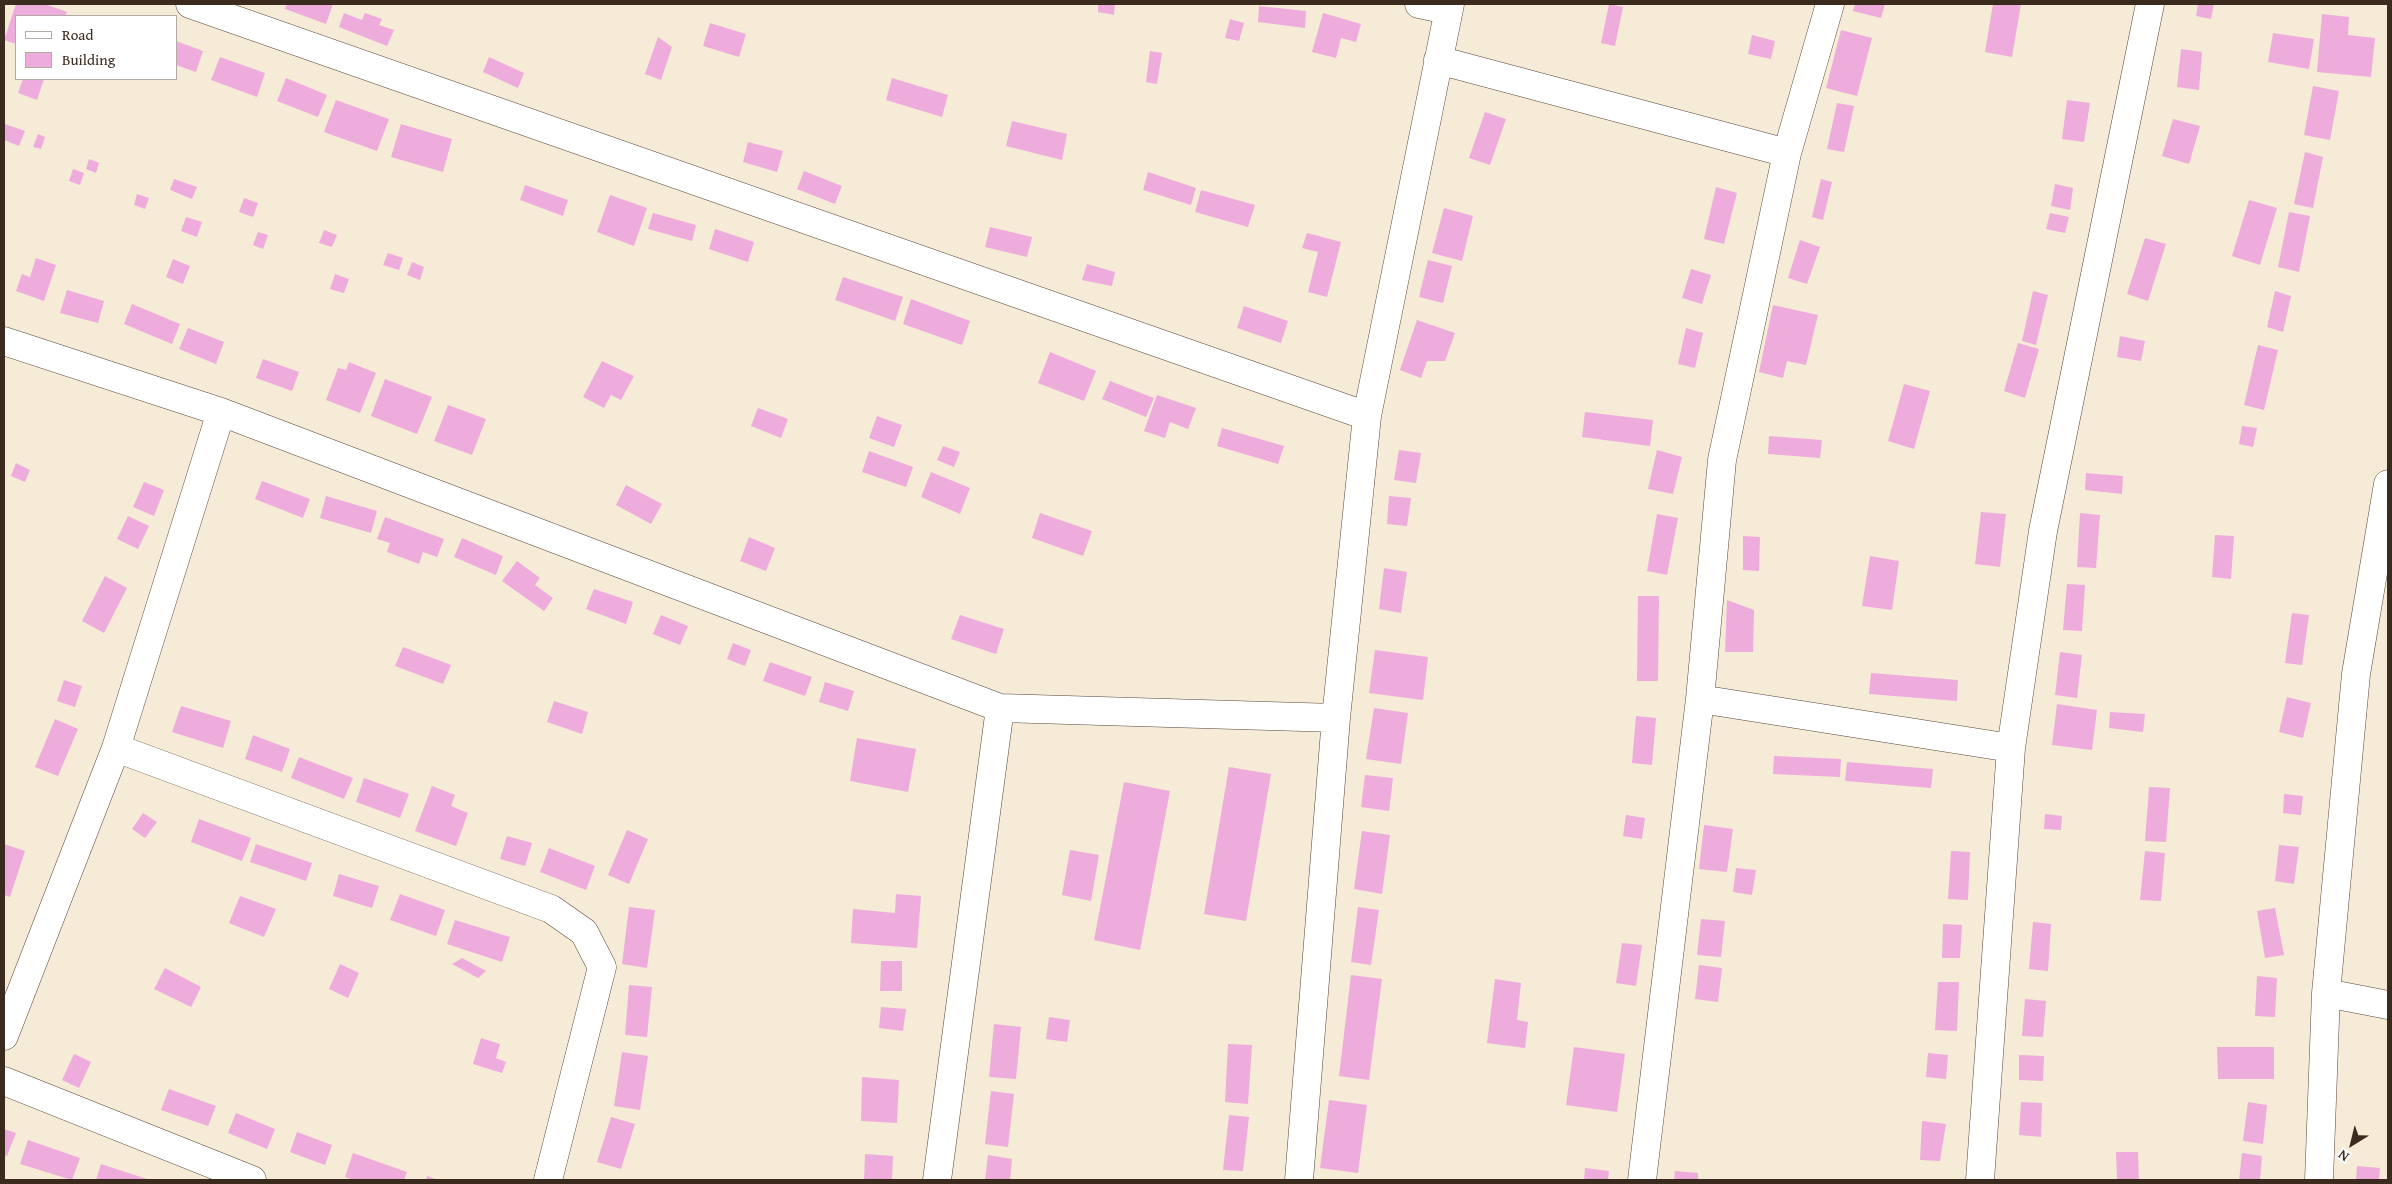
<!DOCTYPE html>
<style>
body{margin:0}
#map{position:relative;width:2392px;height:1184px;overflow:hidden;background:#f6ebd7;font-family:"Gentium Book Plus",serif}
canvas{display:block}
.frame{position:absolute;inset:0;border:5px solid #3b2a1e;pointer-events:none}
.legend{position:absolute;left:15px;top:15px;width:162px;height:65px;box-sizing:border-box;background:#fff;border:1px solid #b1aaa5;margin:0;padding:6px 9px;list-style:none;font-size:15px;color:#3b2a1e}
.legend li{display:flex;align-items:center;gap:10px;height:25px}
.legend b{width:25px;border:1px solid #b1aaa5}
.north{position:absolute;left:2327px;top:1119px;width:50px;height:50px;-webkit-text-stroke:4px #fff;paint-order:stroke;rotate:216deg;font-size:14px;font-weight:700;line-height:20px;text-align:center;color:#3b2a1e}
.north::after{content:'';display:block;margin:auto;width:18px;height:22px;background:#3b2a1e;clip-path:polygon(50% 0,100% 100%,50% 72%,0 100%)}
</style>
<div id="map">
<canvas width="2392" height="1184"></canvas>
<div class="frame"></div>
<ul class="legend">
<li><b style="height:6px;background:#fff"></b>Road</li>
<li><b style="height:14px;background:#eeacdc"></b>Building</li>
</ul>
<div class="north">N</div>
</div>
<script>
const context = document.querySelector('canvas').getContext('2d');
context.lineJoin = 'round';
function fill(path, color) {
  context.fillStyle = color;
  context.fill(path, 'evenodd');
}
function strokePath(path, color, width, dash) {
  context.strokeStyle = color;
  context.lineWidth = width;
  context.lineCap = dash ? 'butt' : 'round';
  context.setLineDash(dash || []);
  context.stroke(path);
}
fill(new Path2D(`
 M16 4H45L67 12 65 16H16V44L4 40Z
 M287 4H333L326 24 285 9Z
 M1098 4H1115L1114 15 1098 12Z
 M1609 4 1623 7 1615 46 1601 43Z
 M1855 4H1885L1881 18 1853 11Z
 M1993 4H2021L2012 57 1985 52Z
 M2198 4H2214L2211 19 2196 16Z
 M1259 6 1306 11 1305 28 1258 22Z
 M344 13 362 20 365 13 382 19 379 25 394 30 387 46 339 27Z
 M1323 13 1361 24 1356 42 1341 38 1336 58 1312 52Z
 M2322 14 2349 17 2348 35 2375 38 2371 77 2317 72Z
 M1230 19 1244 23 1239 41 1225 38Z
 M710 23 746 34 739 57 703 46Z
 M1841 30 1872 38 1857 96 1826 88Z
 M2273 33 2314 39 2309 69 2268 62Z
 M1752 35 1775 41 1771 59 1748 54Z
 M658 37 672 47 661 80 645 74Z
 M176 41 203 51 196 72 176 65Z
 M2181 49 2202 52 2199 90 2177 87Z
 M1150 51 1162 53 1157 84 1146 82Z
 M220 57 265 73 257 97 211 80Z
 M489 57 524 73 518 88 483 72Z
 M286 78 327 95 318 117 277 101Z
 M892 78 948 95 942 117 886 100Z
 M23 79H44L37 100 18 93Z
 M2313 86 2339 91 2330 140 2304 135Z
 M336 100 389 119 377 151 324 132Z
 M2067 100 2090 103 2084 142 2062 139Z
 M1837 103 1854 106 1844 152 1827 149Z
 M1485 112 1506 119 1490 165 1469 158Z
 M2173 119 2200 126 2189 164 2162 156Z
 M1012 121 1067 134 1062 160 1006 146Z
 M5 124 25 131 19 146 4 140Z
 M401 124 452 139 443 172 391 157Z
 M38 134 45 137 41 149 33 147Z
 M748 142 783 151 777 172 743 162Z
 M2305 152 2323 157 2313 208 2294 204Z
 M89 159 99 163 96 173 86 169Z
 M73 169 84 173 80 185 69 181Z
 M804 171 842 186 835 204 797 189Z
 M1148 172 1196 188 1191 205 1143 190Z
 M174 179 197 187 192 199 170 190Z
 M1821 179 1832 182 1823 220 1812 217Z
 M2055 184 2073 188 2070 210 2051 206Z
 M525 185 568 200 563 216 520 200Z
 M1716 187 1737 193 1724 244 1704 239Z
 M1201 190 1255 205 1248 227 1195 212Z
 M137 194 149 198 145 209 134 205Z
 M610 195 647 208 634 246 597 232Z
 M244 198 258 203 253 217 239 212Z
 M2249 200 2277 208 2260 265 2232 256Z
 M1444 208 1473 216 1462 261 1432 253Z
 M2289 212 2310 216 2299 272 2278 267Z
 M653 213 696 225 692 241 648 229Z
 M2050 213 2069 217 2065 233 2046 229Z
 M186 217 202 222 197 237 181 231Z
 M990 227 1032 237 1027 257 985 247Z
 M715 229 754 242 748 262 709 249Z
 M324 230 337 235 332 247 319 243Z
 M258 232 268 235 263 249 253 245Z
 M1307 233 1341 242 1327 297 1308 292 1318 252 1302 248Z
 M2145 238 2166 244 2148 301 2127 294Z
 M1800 240 1820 247 1807 284 1788 278Z
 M388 253 403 258 399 270 383 265Z
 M36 258 56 265 44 301 16 291 22 274 30 277Z
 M173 259 190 266 183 284 166 277Z
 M1428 260 1452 266 1443 303 1419 297Z
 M412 262 424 267 420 280 407 275Z
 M1087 264 1115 272 1112 286 1082 280Z
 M1691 269 1711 275 1702 304 1682 298Z
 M335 274 349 279 344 293 330 289Z
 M843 277 903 297 895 321 835 300Z
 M67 290 104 301 98 323 60 313Z
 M2033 291 2048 295 2036 345 2022 341Z
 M2275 291 2291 296 2283 332 2267 327Z
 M911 299 970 321 962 345 903 324Z
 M132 304 180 324 172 344 124 324Z
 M1773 305 1818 315 1806 365 1787 361 1783 378 1759 372Z
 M1244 306 1288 321 1281 343 1237 328Z
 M1417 320 1455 333 1445 361H1427L1421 378 1400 370Z
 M188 328 224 342 216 364 179 349Z
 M1686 328 1703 333 1695 368 1678 364Z
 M2120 336 2145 341 2141 361 2117 357Z
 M2018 343 2039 349 2025 398 2004 391Z
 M2258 345 2278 350 2264 410 2244 405Z
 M1050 352 1096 371 1084 401 1038 383Z
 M263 359 299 372 292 391 256 378Z
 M602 361 634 376 621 400 611 395 604 408 583 397Z
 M349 362 376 373 360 413 326 400 338 368 346 370Z
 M385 379 432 397 417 434 371 416Z
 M1110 381 1154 398 1146 417 1102 399Z
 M1904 384 1930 391 1914 449 1888 441Z
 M1157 395 1196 408 1188 429 1170 422 1165 438 1144 431Z
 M448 405 486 419 472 455 434 441Z
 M758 408 788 419 781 438 751 426Z
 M1585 412 1653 420 1650 446 1582 437Z
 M877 416 902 425 894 447 869 438Z
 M2242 426 2257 428 2253 447 2239 444Z
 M1222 428 1284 446 1278 464 1217 446Z
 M1769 436 1822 440 1820 458 1768 454Z
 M943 446 960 452 954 467 937 460Z
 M1399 450 1421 453 1416 483 1394 480Z
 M1657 450 1682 457 1673 494 1648 489Z
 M869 451 913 467 906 487 862 472Z
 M16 463 30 470 25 482 11 476Z
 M931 472 970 488 960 514 921 497Z
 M2086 473 2123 476 2122 494 2085 490Z
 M262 481 310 499 303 518 255 499Z
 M144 482 164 490 154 516 133 507Z
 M626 485 662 504 651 524 616 505Z
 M326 496 377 511 371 533 320 518Z
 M1389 496 1411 498 1407 526 1387 524Z
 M1981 512 2006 514 2000 567 1975 564Z
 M1040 513 1092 531 1083 556 1032 538Z
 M2080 513 2100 515 2096 568 2077 567Z
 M1657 514 1678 518 1667 575 1647 571Z
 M128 516 149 526 138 549 117 539Z
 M385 517 444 539 437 557 423 552 419 564 387 552 390 543 377 539Z
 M2215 535 2234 536 2231 579 2212 577Z
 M1743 536 1760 537 1759 571 1743 570Z
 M749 537 775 548 766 571 740 561Z
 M462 538 503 556 496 575 454 557Z
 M1870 556 1899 561 1892 610 1862 606Z
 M517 561 540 578 535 585 553 598 544 611 502 581Z
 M1384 568 1407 572 1401 613 1379 609Z
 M105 576 127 588 104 633 82 621Z
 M2067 584 2085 585 2082 631 2063 630Z
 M594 589 633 602 626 624 586 609Z
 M1638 596H1659L1658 681H1637Z
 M1727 600 1754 610 1753 652H1725Z
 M2292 613 2309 615 2302 665 2285 663Z
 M661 615 688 626 680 645 653 634Z
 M960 615 1004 629 996 654 951 639Z
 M733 643 751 650 745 666 727 659Z
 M403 647 451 665 443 684 395 666Z
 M1375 650 1428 657 1423 700 1369 693Z
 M2060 652 2082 655 2077 698 2055 695Z
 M770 662 812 677 805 696 763 681Z
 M1871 673 1958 680 1957 701 1869 694Z
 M64 680 82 686 75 707 57 701Z
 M825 682 854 691 848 711 819 702Z
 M2287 697 2311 703 2303 738 2279 732Z
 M554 701 588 712 582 734 547 722Z
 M2057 704 2097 710 2092 750 2052 745Z
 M181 706 231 721 223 748 172 732Z
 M1374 708 1408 713 1401 764 1366 759Z
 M2110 712 2145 714 2143 732 2109 728Z
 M1636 716 1656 718 1652 765 1632 763Z
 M55 719 78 729 58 776 35 767Z
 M253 735 290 749 282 772 245 759Z
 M857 738 916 749 908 792 850 781Z
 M1774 756 1841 759 1840 777 1773 774Z
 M299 757 353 778 344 799 291 778Z
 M1847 762 1933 769 1931 788 1845 781Z
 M1229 767 1271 774 1246 921 1204 914Z
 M1365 775 1393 778 1389 811 1361 807Z
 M364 778 409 794 400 818 356 802Z
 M1124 782 1170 791 1140 950 1094 940Z
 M432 786 455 795 451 806 468 813 456 846 415 831Z
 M2149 787 2170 788 2166 842 2145 841Z
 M2284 794 2303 796 2301 815 2283 813Z
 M143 813 157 822 145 838 132 829Z
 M2045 814 2062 816 2061 830 2044 829Z
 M1626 815 1645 818 1642 839 1623 836Z
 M199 819 251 838 242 861 191 842Z
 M1704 825 1733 829 1727 872 1699 869Z
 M627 830 648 839 629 884 608 875Z
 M1362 831 1390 835 1382 894 1354 889Z
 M507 836 532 843 525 866 500 859Z
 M4 844 25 851 10 897 4 895Z
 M256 844 312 863 306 881 250 862Z
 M2279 845 2299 847 2294 884 2275 881Z
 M549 848 595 866 586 890 540 872Z
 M1070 850 1099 855 1091 901 1062 895Z
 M1951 851 1970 852 1968 900 1948 899Z
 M2145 851 2165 853 2161 901 2140 900Z
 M1736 868 1756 870 1752 895 1733 892Z
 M339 874 379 886 372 908 333 896Z
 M400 894 445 910 436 936 390 920Z
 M896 894 921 896 917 948 851 943 853 909 895 913Z
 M240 896 276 909 264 937 229 923Z
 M629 907 655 910 647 968 622 964Z
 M1358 907 1379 910 1371 965 1351 962Z
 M2275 908 2284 955 2265 958 2257 911Z
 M1701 919 1725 921 1721 957 1697 955Z
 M455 920 510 937 502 962 447 944Z
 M2033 922 2051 924 2048 971 2029 969Z
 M1943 924 1962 925 1960 958H1942Z
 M1622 943 1642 945 1636 986 1616 983Z
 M462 958 486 971 478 978 452 964Z
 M881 961H902V991H880Z
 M340 964 359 973 348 998 329 989Z
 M1699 965 1722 968 1718 1002 1695 999Z
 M165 968 201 987 191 1007 154 989Z
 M1351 975 1382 979 1369 1080 1339 1076Z
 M2257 976 2277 978 2275 1017 2255 1016Z
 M1495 979 1521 983 1517 1020 1528 1022 1525 1048 1487 1043Z
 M1938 982H1959L1957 1031 1935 1030Z
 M629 985 652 987 647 1037 625 1035Z
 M2025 999 2046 1001 2043 1037 2022 1036Z
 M881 1007 906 1009 903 1031 879 1028Z
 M1049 1017 1070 1020 1067 1042 1046 1039Z
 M994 1024 1021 1027 1016 1079 989 1077Z
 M481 1038 500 1044 496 1058 506 1062 502 1073 473 1064Z
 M1228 1044 1252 1045 1248 1104 1225 1102Z
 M1574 1047 1625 1054 1617 1112 1566 1105Z
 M2217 1047H2274V1079H2218Z
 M622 1052 648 1056 640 1110 614 1106Z
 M1928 1053 1948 1055 1946 1079 1926 1077Z
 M74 1054 91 1062 79 1088 62 1080Z
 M2019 1055 2044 1056 2043 1081 2019 1080Z
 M862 1077 899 1080 897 1123 861 1121Z
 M169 1089 216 1106 208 1126 161 1110Z
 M991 1091 1014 1094 1008 1147 985 1144Z
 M1329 1100 1367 1105 1358 1173 1320 1168Z
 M2021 1102 2042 1103 2041 1137 2019 1135Z
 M2248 1102 2267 1105 2263 1144 2243 1141Z
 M236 1113 275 1129 267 1149 228 1133Z
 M1229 1115 1249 1117 1243 1171 1223 1170Z
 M611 1117 635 1124 621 1169 597 1162Z
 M1922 1121 1946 1124 1940 1161 1920 1160Z
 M4 1129 16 1133 7 1156 4 1155Z
 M297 1132 332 1145 325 1165 290 1152Z
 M28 1140 80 1158 72 1180 20 1164Z
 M2116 1152H2138L2139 1180H2117Z
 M353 1153 407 1172 404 1180H354L345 1177Z
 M2242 1153 2262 1156 2260 1180H2239Z
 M865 1154 893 1156 892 1180H864Z
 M988 1155 1012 1159 1010 1180H985Z
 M101 1164 150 1180H96Z
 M2357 1166 2380 1168 2379 1180H2356Z
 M1585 1168 1609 1171 1608 1180H1584Z
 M1675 1171 1698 1173V1180H1674Z
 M427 1176 438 1180H426Z`), '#eeacdc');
const minor = new Path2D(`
 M190 4 1367 416
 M1419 4 1448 10
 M1438 60 1787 153
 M4 341 221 412 1000 708 1336 718
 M1700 699 2011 748
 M116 748 551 909 584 932 602 967 548 1180
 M2326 993 2388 1005
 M4 1036 116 748 221 412
 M4 1081 252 1180
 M937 1180 1000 708
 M1299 1180 1336 718 1367 416 1450 4
 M1642 1180 1700 699 1722 460 1787 153 1830 4
 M1980 1180 2011 748 2043 531 2150 4
 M2319 1180 2326 993 2356 674 2388 484`);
strokePath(minor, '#57473a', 29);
strokePath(minor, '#fff', 28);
</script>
